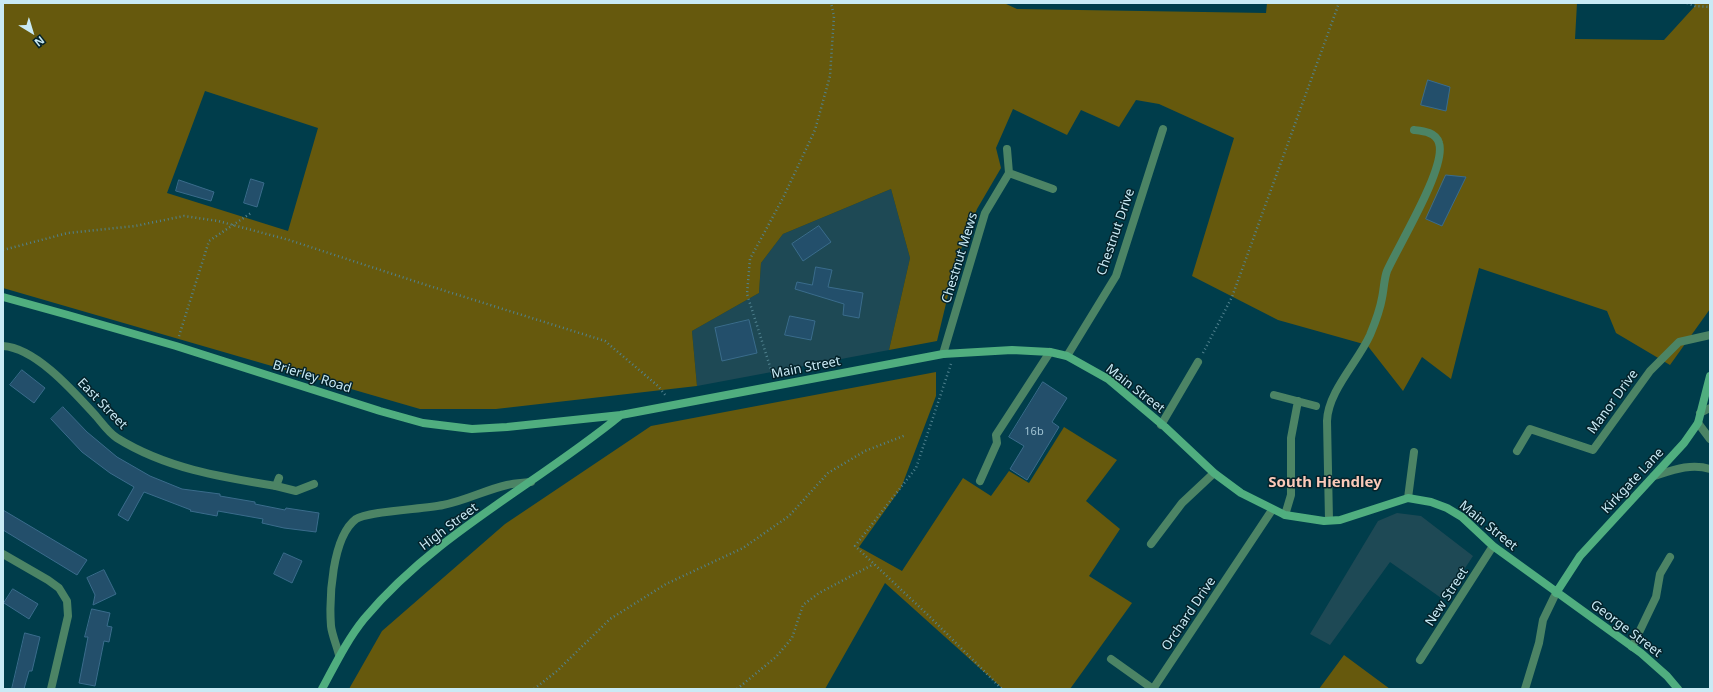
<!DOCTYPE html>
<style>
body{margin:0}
#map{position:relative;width:1713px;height:692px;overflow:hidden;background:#003d4b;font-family:"Noto Sans",sans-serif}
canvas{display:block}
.frame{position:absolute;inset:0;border:4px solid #c9eaf5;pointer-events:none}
.north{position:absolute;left:12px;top:12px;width:40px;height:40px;-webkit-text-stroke:3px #04222a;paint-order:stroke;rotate:142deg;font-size:11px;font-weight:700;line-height:16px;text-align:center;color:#c9eaf5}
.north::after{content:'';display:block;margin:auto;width:14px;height:18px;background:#c9eaf5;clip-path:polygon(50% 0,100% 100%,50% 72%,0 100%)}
</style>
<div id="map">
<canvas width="1713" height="692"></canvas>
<div class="frame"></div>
<div class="north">N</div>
</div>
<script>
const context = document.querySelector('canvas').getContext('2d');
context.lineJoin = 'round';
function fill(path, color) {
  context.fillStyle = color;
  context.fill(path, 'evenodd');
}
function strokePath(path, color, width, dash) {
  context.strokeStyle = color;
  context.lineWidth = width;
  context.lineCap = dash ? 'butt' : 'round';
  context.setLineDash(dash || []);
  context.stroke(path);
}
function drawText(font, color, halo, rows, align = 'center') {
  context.font = font + ' "Noto Sans",sans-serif';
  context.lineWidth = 3;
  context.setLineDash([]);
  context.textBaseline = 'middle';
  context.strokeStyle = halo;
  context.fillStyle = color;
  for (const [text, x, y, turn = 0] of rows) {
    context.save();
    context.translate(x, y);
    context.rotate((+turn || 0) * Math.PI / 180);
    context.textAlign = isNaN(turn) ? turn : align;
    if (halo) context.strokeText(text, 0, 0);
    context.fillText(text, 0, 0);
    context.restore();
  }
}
fill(new Path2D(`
 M891 189 910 258 889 350 697 386 692 331 759 293 761 263 783 234Z
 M1397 513 1421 516 1473 556 1444 600 1390 562 1330 645 1310 634 1378 521Z`), '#1e4955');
fill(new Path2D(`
 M3 3H1004L1017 9 1266 13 1267 3H1577L1575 39 1664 40 1695 6 1694 3H1710V309L1670 365 1616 333 1607 311 1479 268 1451 379 1422 357 1403 391 1367 345 1278 320 1192 276 1234 138 1159 104 1136 100 1119 127 1081 110 1067 135 1013 109 996 148 1001 168 977 209 956 262 937 341 889 350 910 258 891 189 783 234 761 263 759 293 692 331 697 386 496 409H420L3 288ZM205 91 318 128 288 231 167 193Z
 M936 372V396L901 488 859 547 902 571 963 478 991 496 1009 471 1029 483 1064 427 1117 460 1086 501 1120 529 1089 576 1132 603 1070 689H1003L885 583 825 689H349L382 631 505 524 651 426Z
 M1344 655 1390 689H1319Z`), '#66590d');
const building = new Path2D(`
 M1428 80 1450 87 1446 111 1421 105Z
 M1446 175 1466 177 1442 226 1426 219Z
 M251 179 264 183 257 207 244 203Z
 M179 180 214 192 211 201 176 191Z
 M819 226 831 242 803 261 792 244Z
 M816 267 832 270 828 287 863 293 859 318 843 315 844 304 795 289 797 282 812 285Z
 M790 316 815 321 811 340 785 335Z
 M749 320 757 353 722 361 715 328Z
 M22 370 45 388 34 403 10 385Z
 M1043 382 1067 398 1052 422 1059 427 1027 480 1010 469 1024 446 1009 437Z
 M63 407 87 432 117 457 150 476 182 489 220 494V496L255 502V504L285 510 286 508 319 513 316 532 284 528 262 523 263 519 218 511 217 516 190 511 191 510 144 492 128 521 118 515 134 487 110 473 82 452 51 419Z
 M3 510 87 560 77 575 3 530Z
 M284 553 302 561 292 583 274 574Z
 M104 570 116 594 93 605 95 595 87 578Z
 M13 589 38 604 29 619 4 603Z
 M92 609 110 613 107 626 112 627 109 642 104 641 95 686 79 683 88 637H85Z
 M25 633 40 637 32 671H29L24 689H12Z`);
fill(building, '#234f6b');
strokePath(building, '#3a6c8c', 1);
strokePath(new Path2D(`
 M1687 3 1695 6 1710 7
 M3 250 68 233 135 226 184 216 218 221 289 240 420 283 605 341 658 386 666 396
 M179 336 209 241 251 213
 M1203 353 1232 297 1339 3
 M951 364 916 468 855 546 931 618 1002 689
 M773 376 747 294 750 259 783 198 815 130 830 76 834 16 831 3
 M534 689 557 671 610 619 666 584 743 548 789 516 828 473 865 451 906 435
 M737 689 776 657 792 638 803 605 819 593 874 564`), '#518390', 2.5, [1, 3]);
strokePath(new Path2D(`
 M1700 413 1710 408
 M1161 425 1198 362
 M980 481 997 443 996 435 1050 352
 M276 486 296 491 314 484
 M1329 520 1327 421C1328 391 1358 362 1370 335 1375 323 1380 310 1382 298 1384 289 1384 279 1387 271 1398 246 1447 167 1439 143 1436 132 1423 131 1414 130
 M1632 647 1656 597 1660 574 1670 557
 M339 655C337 646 332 635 331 626 329 598 332 537 356 519 367 511 425 509 443 505 465 501 485 490 507 485 515 483 523 483 531 482
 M1525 689 1539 643 1543 620 1556 593`), '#4c8465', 8);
strokePath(new Path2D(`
 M1007 149 1009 173 1053 189
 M3 346C36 348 74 392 96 416 102 423 109 433 117 438 165 468 220 477 276 486L279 478
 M943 354 985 213 1009 173
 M1067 356 1116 276 1163 129
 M1274 395 1316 406
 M1698 423 1710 439
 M1517 451 1530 429 1593 450 1650 371 1679 342 1710 335
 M1654 476C1673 470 1691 463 1710 469
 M1408 498 1414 452
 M1285 515 1291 495V438L1298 401
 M1151 544 1182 503 1214 473
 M3 554 48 580 59 588 67 601 68 616 51 689
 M1111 659 1153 689 1272 510
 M1420 660 1493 546`), '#4c8465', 8);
strokePath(new Path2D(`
 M3 297 68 315 176 346 380 411 423 423 472 429 507 427 621 415 943 354 1012 350 1050 352 1067 356 1108 379 1165 427 1214 473 1241 493 1285 515 1324 521 1340 520 1408 498 1431 502 1447 508 1462 517 1493 546 1641 653 1667 676 1678 689
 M1556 593 1580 556 1684 443 1698 423 1710 376
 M322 689C335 665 347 640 364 619 435 534 537 484 621 415`), '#50ae7f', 8);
drawText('11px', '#a0c3d2', null, [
 ["16b",1034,432]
]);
drawText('13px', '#c9eaf5', '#04222a', [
 ["Chestnut Drive",1116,232,-71],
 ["Chestnut Mews",960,258,-73],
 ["Main Street",806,368,-11],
 ["Brierley Road",312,377,17],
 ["Main Street",1135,389,38],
 ["Manor Drive",1613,402,-54],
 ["East Street",102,404,46],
 ["Kirkgate Lane",1633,481,-47],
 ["Main Street",1488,526,39],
 ["High Street",449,527,-37],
 ["New Street",1447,597,-57],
 ["Orchard Drive",1189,614,-56],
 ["George Street",1626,629,37]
]);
drawText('bold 15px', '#fac9b9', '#04222a', [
 ["South Hiendley",1325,483]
]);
</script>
